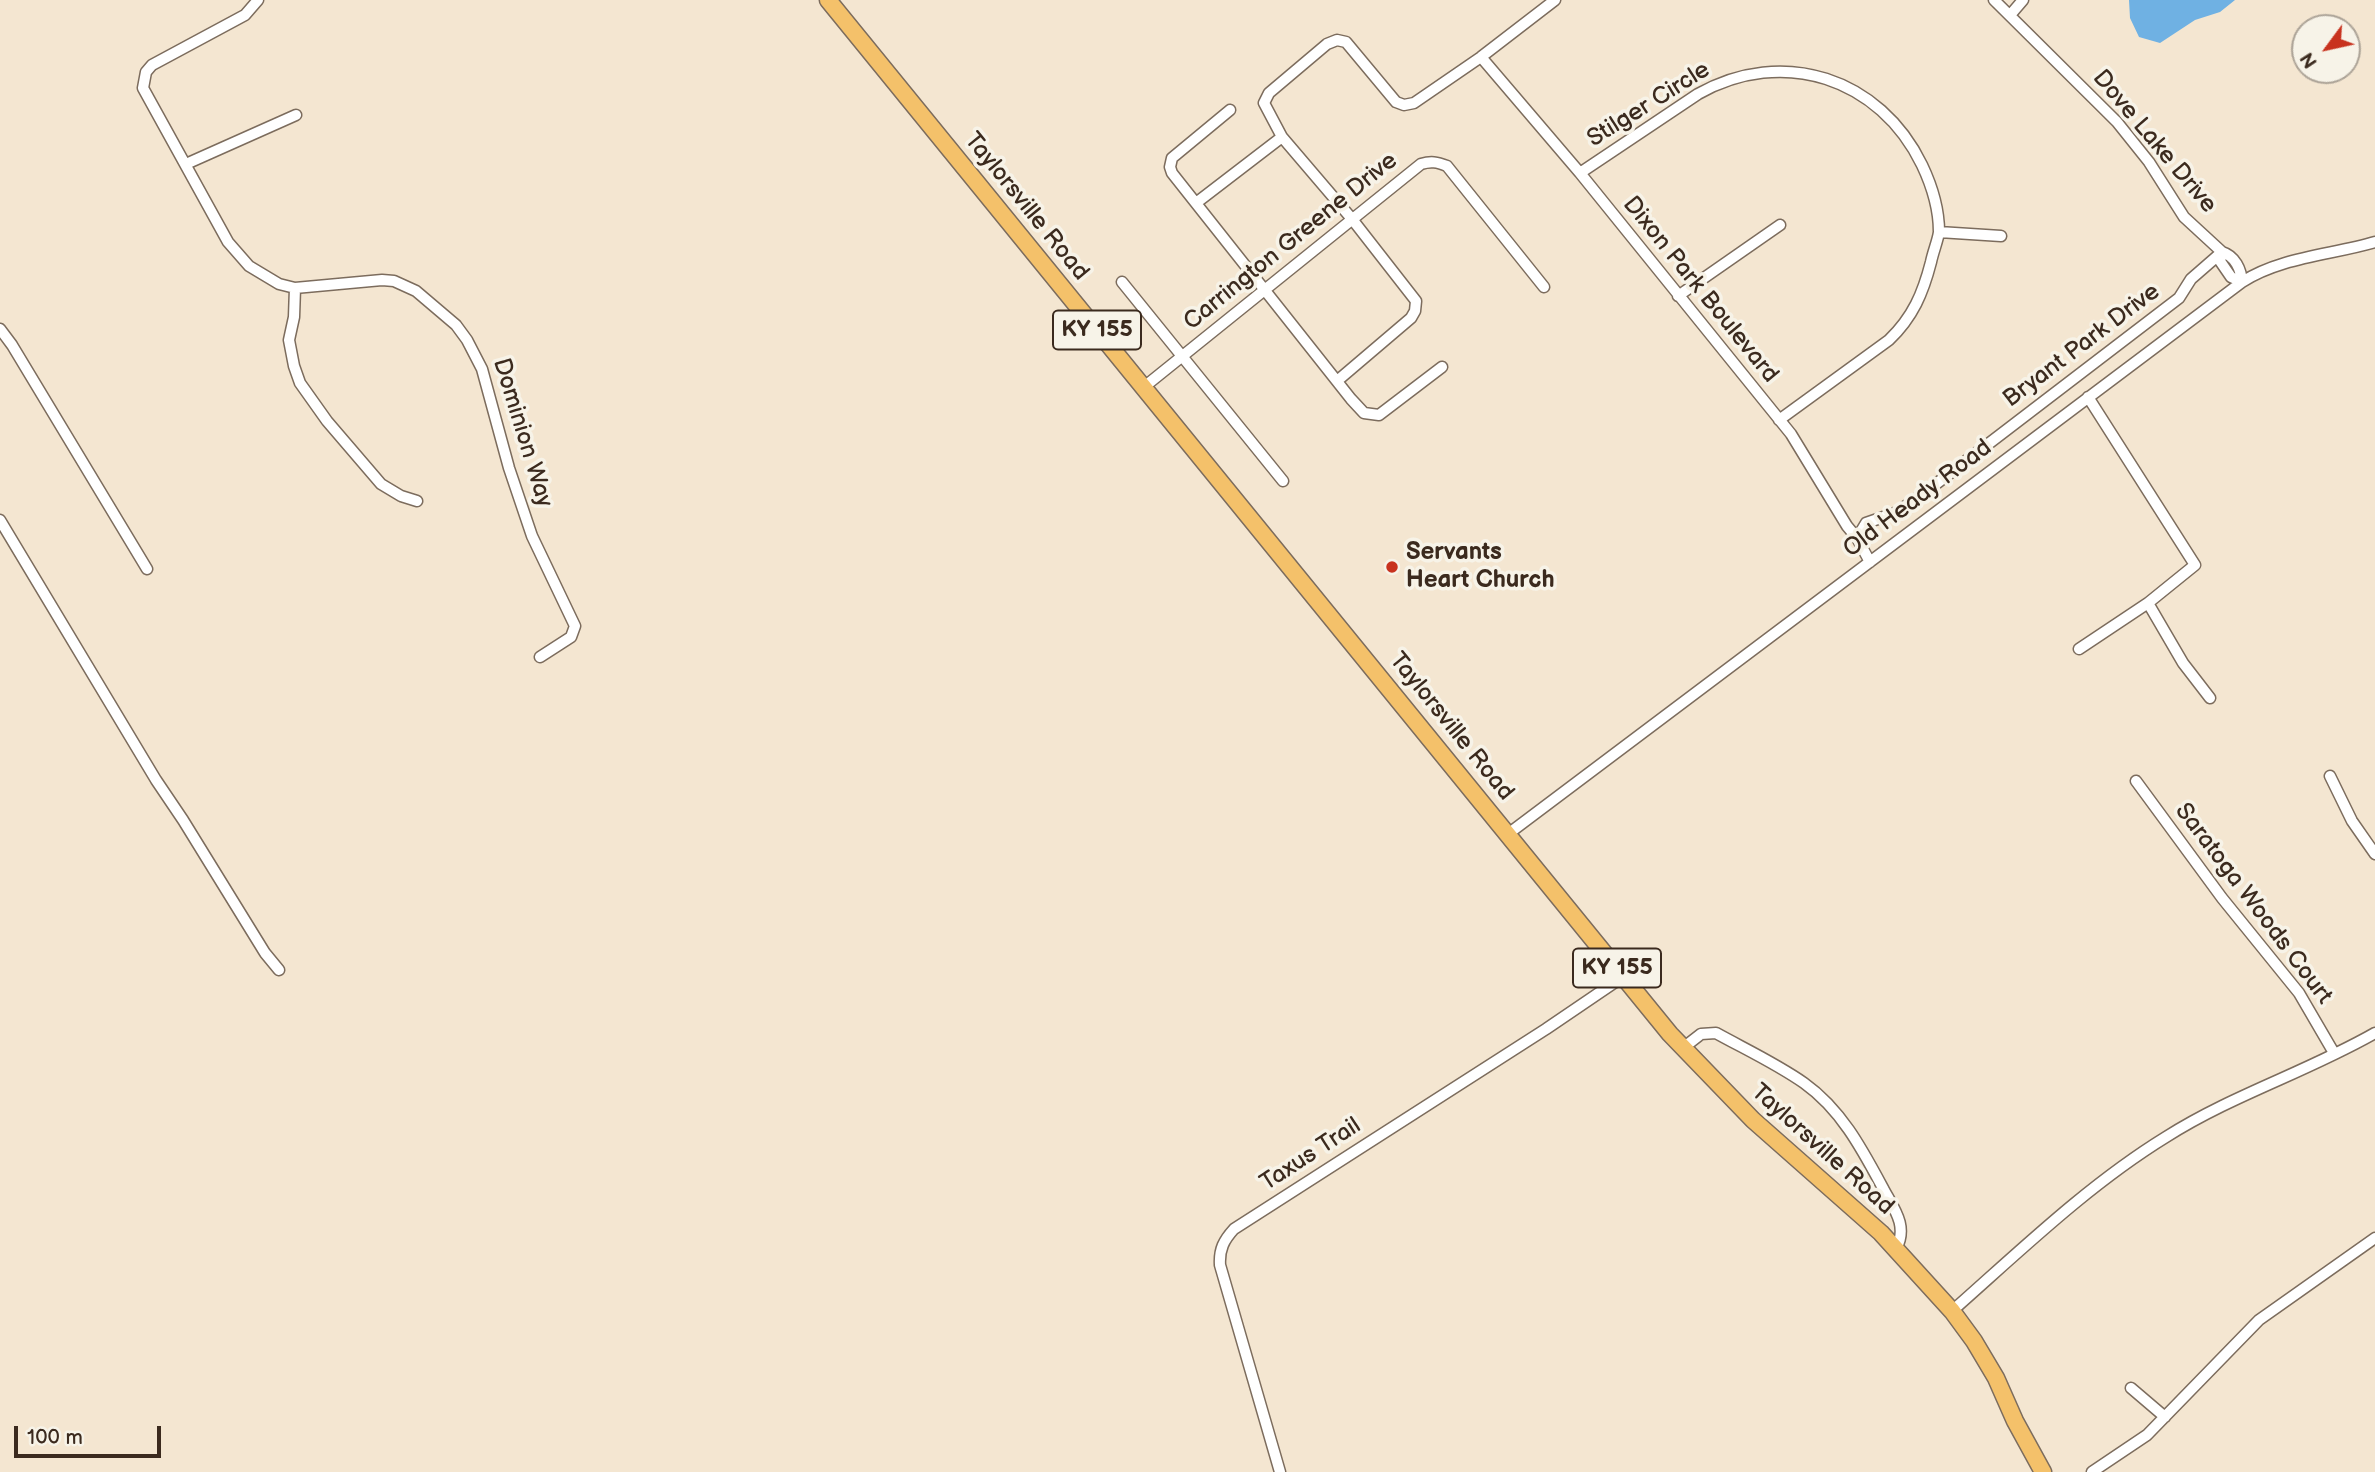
<!DOCTYPE html>
<style>
body{margin:0}
#map{position:relative;width:2375px;height:1472px;overflow:hidden;background:#f4e6d1;font-family:"Balsamiq Sans",sans-serif}
canvas{display:block}
.north{position:absolute;left:2291px;top:14px;width:70px;height:70px;box-sizing:border-box;background:#f7f3e8;border:2px solid #aca397;border-radius:50%;rotate:237deg;font-size:19px;font-weight:700;line-height:28px;text-align:center;color:#3b2a1e}
.north::after{content:'';display:block;margin:auto;width:24px;height:32px;background:#c8321e;clip-path:polygon(50% 0,100% 100%,50% 72%,0 100%)}
.scale{position:absolute;left:14px;top:1426px;width:147px;height:32px;box-sizing:border-box;border:4px solid #3b2a1e;border-top:0;padding-left:9px;font-size:21px;line-height:24px;white-space:nowrap;color:#3b2a1e;-webkit-text-stroke:5px #f7f3e8;paint-order:stroke}
</style>
<div id="map">
<canvas width="2375" height="1472"></canvas>
<div class="north">N</div>
<div class="scale">100 m</div>
</div>
<script>
const context = document.querySelector('canvas').getContext('2d');
context.lineJoin = 'round';
function fill(path, color) {
  context.fillStyle = color;
  context.fill(path, 'evenodd');
}
function strokePath(path, color, width, dash) {
  context.strokeStyle = color;
  context.lineWidth = width;
  context.lineCap = dash ? 'butt' : 'round';
  context.setLineDash(dash || []);
  context.stroke(path);
}
function drawText(font, color, halo, rows, align = 'center') {
  context.font = font + ' "Balsamiq Sans",sans-serif';
  context.lineWidth = 7;
  context.setLineDash([]);
  context.textBaseline = 'middle';
  context.strokeStyle = halo;
  context.fillStyle = color;
  for (const [text, x, y, turn = 0] of rows) {
    context.save();
    context.translate(x, y);
    context.rotate((+turn || 0) * Math.PI / 180);
    context.textAlign = isNaN(turn) ? turn : align;
    if (halo) context.strokeText(text, 0, 0);
    context.fillText(text, 0, 0);
    context.restore();
  }
}
fill(new Path2D(`
 M2129 0H2235L2220 12 2195 20 2160 43 2139 37 2130 18Z`), '#6fb1e3');
const minor = new Path2D(`
 M258 0 245 15 152 65 146 72 143 88 228 242 249 266 279 284 295 288 382 280 394 281 416 291 456 325 467 340 482 369 509 468 532 536 575 626 571 637 540 657
 M1994 0 2117 122 2149 162 2184 217 2222 252C2235 256 2241 269 2242 282L2231 277 2220 261 2222 252
 M2011 14 2023 0
 M1481 57 1580 173 1791 434 1847 526 1857 538 1870 562
 M1230 110 1172 158 1170 167 1172 173 1351 399 1364 413 1379 415 1442 367
 M186 164 296 115
 M1580 173 1698 94C1783 46 1880 78 1922 165 1932 186 1939 209 1939 232 1938 240 1933 252 1931 262 1923 293 1913 317 1889 340L1779 420
 M1196 203 1282 137
 M1939 232 2001 236
 M1122 282 1283 481
 M295 288 294 317 289 340 294 366 300 383 327 421 381 484 401 496 417 501
 M1678 296 1780 225
 M0 329 12 345 147 569
 M1337 381 1411 318 1415 311 1416 301 1352 219 1282 137 1264 103 1269 93 1327 44 1337 40 1346 42 1396 102 1404 105 1414 103 1481 57 1555 0
 M1144 387 1421 164C1431 161 1437 162 1447 166L1544 287
 M0 520 156 780 183 820 265 953 279 970
 M1857 538 1866 523 1895 513 1915 500 2179 298 2191 279 2222 252
 M2148 603 2183 663 2210 698
 M2079 649 2148 603 2195 565 2088 397
 M2330 776 2352 821 2375 854
 M2136 781 2222 898 2299 993 2334 1053
 M1508 834 2242 282C2281 257 2331 255 2375 242
 M1683 1048 1701 1034 1716 1033C1745 1049 1777 1064 1804 1083 1842 1110 1863 1151 1884 1190 1895 1210 1908 1227 1896 1249
 M1952 1311C2020 1251 2088 1185 2166 1137 2232 1095 2307 1072 2375 1033
 M2131 1388 2165 1417
 M1280 1472 1220 1265C1219 1249 1224 1240 1234 1229L1546 1029 1624 976
 M2092 1472 2147 1435 2259 1320 2375 1238`);
const primary = new Path2D(`
 M828 0 1670 1034 1753 1120 1881 1233 1952 1311 1974 1341 1996 1378 2015 1421 2043 1472`);
strokePath(minor, '#7c6c5d', 13);
strokePath(primary, '#7c6c5d', 19);
strokePath(minor, '#fff', 10);
strokePath(primary, '#f4c16a', 16);
for (const [x, y, r, color] of [
 [1392,567,7,"#c8321e"]
]) {
  const dot = new Path2D();
  dot.arc(x, y, r, 0, 2 * Math.PI);
  context.fillStyle = color;
  context.fill(dot);
  strokePath(dot, '#f7f3e8', 2.5);
}
for (const [x, y, w] of [
 [1097,330,88],
 [1617,968,88]
]) {
  const box = new Path2D();
  box.roundRect(x - w / 2, y - 19.5, w, 39, 5);
  context.fillStyle = '#f7f3e8';
  context.fill(box);
  strokePath(box, '#3b2a1e', 2);
}
drawText('bold 23px', '#3b2a1e', null, [
 ["KY 155",1097,330],
 ["KY 155",1617,968]
]);
drawText('24px', '#3b2a1e', '#f7f3e8', [
 ["Stilger Circle",1649,105,-32],
 ["Dove Lake Drive",2154,142,50],
 ["Taylorsville Road",1026,207,51],
 ["Carrington Greene Drive",1291,242,-39],
 ["Dixon Park Boulevard",1700,290,51],
 ["Bryant Park Drive",2082,346,-37],
 ["Dominion Way",522,433,73],
 ["Old Heady Road",1918,499,-37],
 ["Taylorsville Road",1451,727,51],
 ["Saratoga Woods Court",2253,904,53],
 ["Taylorsville Road",1822,1150,42],
 ["Taxus Trail",1311,1155,-33]
]);
drawText('bold 24px', '#3b2a1e', '#f7f3e8', [
 ["Servants",1406,553],
 ["Heart Church",1406,581]
], 'left');
</script>
